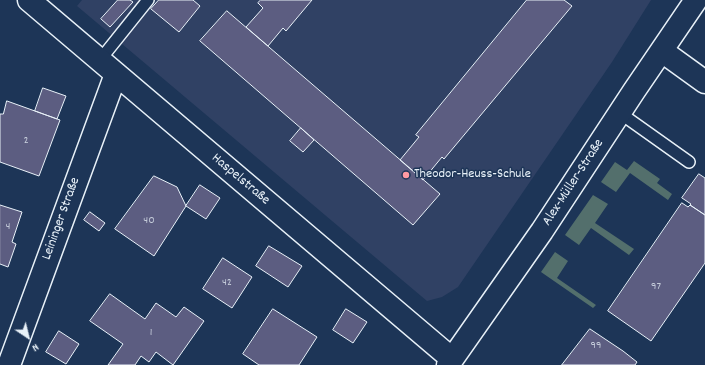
<!DOCTYPE html>
<meta charset="utf-8">
<style>
body{margin:0}
#map{position:relative;width:705px;height:365px;overflow:hidden;background:#1d3557;font-family:Dekko,sans-serif}
canvas{display:block}
.north{position:absolute;left:8px;top:317px;width:40px;height:40px;-webkit-text-stroke:3px #1d3557;paint-order:stroke;rotate:145deg;font-size:11px;font-weight:700;line-height:16px;text-align:center;color:#e8f1f8}
.north::after{content:'';display:block;margin:auto;width:14px;height:18px;background:#e8f1f8;clip-path:polygon(50% 0,100% 100%,50% 72%,0 100%)}
</style>
<div id="map">
<canvas width="705" height="365"></canvas>
<div class="north">N</div>
</div>
<script>
const context = document.querySelector('canvas').getContext('2d');
context.lineJoin = 'round';
function fill(path, color) {
  context.fillStyle = color;
  context.fill(path, 'evenodd');
}
function strokePath(path, color, width, dash) {
  context.strokeStyle = color;
  context.lineWidth = width;
  context.lineCap = dash ? 'butt' : 'round';
  context.setLineDash(dash || []);
  context.stroke(path);
}
function drawText(font, color, halo, rows, align = 'center') {
  context.font = font + ' Dekko,sans-serif';
  context.lineWidth = 3;
  context.setLineDash([]);
  context.textBaseline = 'middle';
  context.strokeStyle = halo;
  context.fillStyle = color;
  for (const [text, x, y, turn = 0] of rows) {
    context.save();
    context.translate(x, y);
    context.rotate((+turn || 0) * Math.PI / 180);
    context.textAlign = isNaN(turn) ? turn : align;
    if (halo) context.strokeText(text, 0, 0);
    context.fillText(text, 0, 0);
    context.restore();
  }
}
fill(new Path2D(`
 M82 0H651L612 62 458 287 442 297 427 301 77 6Z`), '#304164');
fill(new Path2D(`
 M634 161 660 179 657 183 672 194 668 200 630 173 616 192 601 182 615 162 627 170Z
 M593 195 608 204 595 223 634 249 629 255 591 228 579 245 565 235Z
 M555 252 568 261 557 278 596 305 593 308 541 272Z`), '#536f6c');
const building = new Path2D(`
 M118 0H130L133 2 110 27 101 19Z
 M159 0H193L200 6 179 32 151 9Z
 M261 0H312L286 31 283 28 268 46 246 27 263 8 258 3Z
 M527 0H564L572 6 444 159 442 157 423 180 400 160 419 137 416 135Z
 M227 11 440 194 413 225 200 41Z
 M43 88 66 96 57 119 35 111Z
 M7 101 60 120 39 176 0 162V114H3Z
 M301 128 314 140 303 152 290 141Z
 M699 174 705 178V215L690 205 691 204 682 198Z
 M154 176 177 187 186 206 154 256 115 229Z
 M200 185 220 198 206 219 186 206Z
 M682 203 688 207 690 205 705 215V263L651 341 608 311Z
 M0 205 22 212 12 242 16 244 8 267 0 264Z
 M90 212 105 223 99 231 84 220Z
 M269 246 302 266 288 287 256 266Z
 M223 258 252 277 232 308 203 289Z
 M110 294 145 319 156 303 176 317 184 307 204 321 173 365 156 352 149 362 141 356 135 365H108L123 344 90 321Z
 M273 309 317 337 299 365H259L243 354Z
 M346 309 367 322 353 343 333 330Z
 M590 329 623 351 637 362 635 365H562Z
 M59 331 79 344 66 364 46 352Z`);
fill(building, '#5c5d81');
strokePath(building, '#e8f1f8', 1);
const service = new Path2D(`
 M100 60 148 0
 M620 113 689 162`);
const minor = new Path2D(`
 M29 0 452 359
 M662 51 705 82
 M9 365 116 74
 M448 365 542 231 634 91 696 0`);
strokePath(service, '#e8f1f8', 14);
strokePath(minor, '#e8f1f8', 25);
strokePath(service, '#1d3557', 11);
strokePath(minor, '#1d3557', 22);
for (const [x, y, r, color] of [
 [406,175,4,"#ff9aa2"]
]) {
  const dot = new Path2D();
  dot.arc(x, y, r, 0, 2 * Math.PI);
  context.fillStyle = color;
  context.fill(dot);
  strokePath(dot, '#1d3557', 1.5);
}
drawText('12px', '#c5ccda', null, [
 ["2",26,141],
 ["40",149,221],
 ["4",8,227],
 ["42",227,283],
 ["97",656,287],
 ["1",151,333],
 ["99",596,346]
]);
drawText('14px', '#e8f1f8', '#1d3557', [
 ["Theodor-Heuss-Schule",414,175]
], 'left');
drawText('14px', '#e8f1f8', '#1d3557', [
 ["Haspelstraße",240,180,40],
 ["Alex-Müller-Straße",574,183,-57],
 ["Leininger Straße",62,219,-70]
]);
</script>
